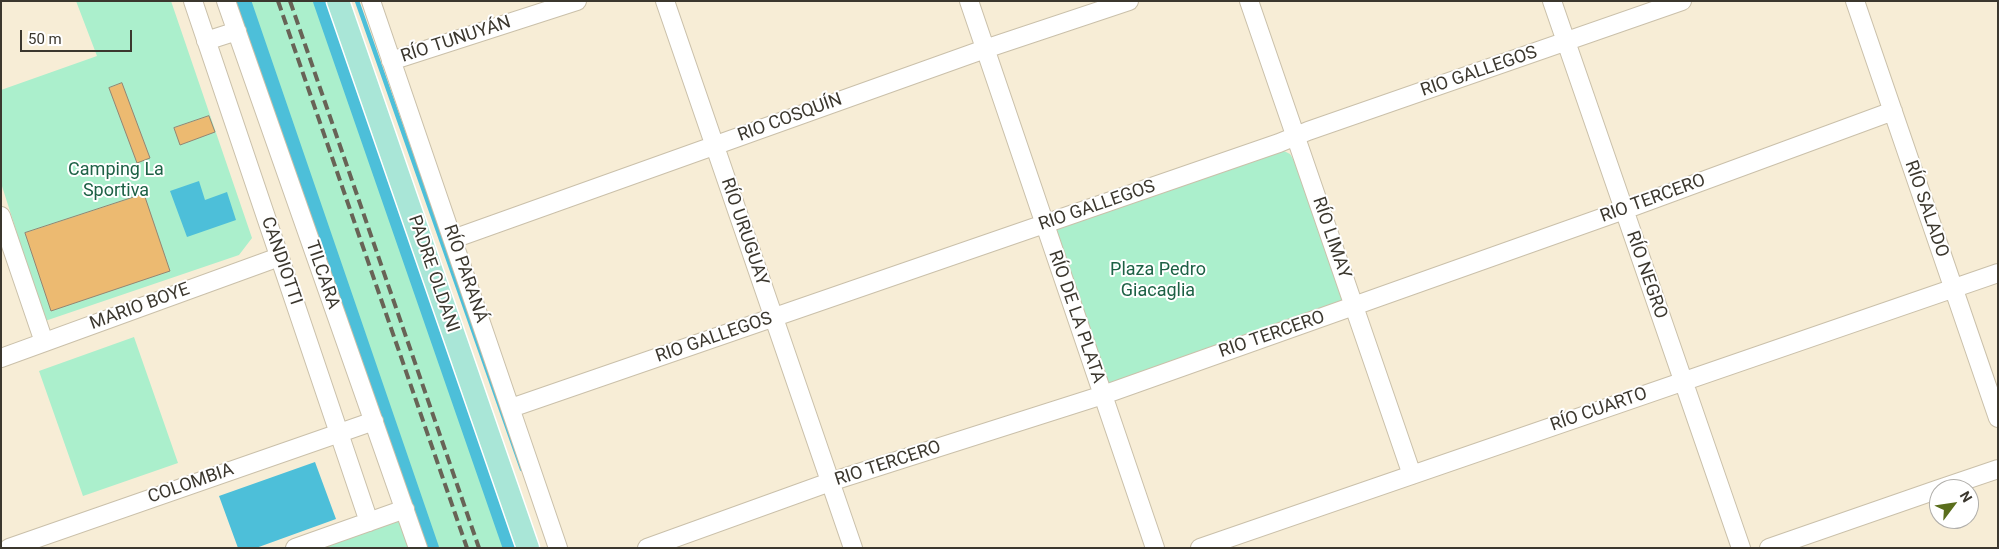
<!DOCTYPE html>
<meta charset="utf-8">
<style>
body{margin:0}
#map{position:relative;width:1999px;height:549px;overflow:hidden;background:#f7edd6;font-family:Roboto,sans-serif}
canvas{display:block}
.frame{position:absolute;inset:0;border:2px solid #3b372e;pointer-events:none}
.north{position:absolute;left:1929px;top:479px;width:50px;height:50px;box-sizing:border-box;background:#fff;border:1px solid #b1afab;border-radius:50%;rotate:59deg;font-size:14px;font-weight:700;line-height:20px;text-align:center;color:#3b372e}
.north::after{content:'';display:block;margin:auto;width:18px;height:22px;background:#5a6e1c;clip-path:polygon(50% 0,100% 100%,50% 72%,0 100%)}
.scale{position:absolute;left:20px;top:30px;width:112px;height:22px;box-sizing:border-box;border:2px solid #3b372e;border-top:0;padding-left:6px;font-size:15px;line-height:18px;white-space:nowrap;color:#3b372e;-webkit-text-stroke:4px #fff;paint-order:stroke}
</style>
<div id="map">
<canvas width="1999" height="549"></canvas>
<div class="frame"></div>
<div class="north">N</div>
<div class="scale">50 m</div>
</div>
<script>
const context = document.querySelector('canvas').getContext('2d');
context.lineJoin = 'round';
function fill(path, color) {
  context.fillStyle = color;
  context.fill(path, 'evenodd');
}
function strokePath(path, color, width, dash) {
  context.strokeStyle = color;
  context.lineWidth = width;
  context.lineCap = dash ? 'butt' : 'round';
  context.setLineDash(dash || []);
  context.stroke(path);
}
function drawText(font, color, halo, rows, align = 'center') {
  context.font = font + ' Roboto,sans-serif';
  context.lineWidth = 4;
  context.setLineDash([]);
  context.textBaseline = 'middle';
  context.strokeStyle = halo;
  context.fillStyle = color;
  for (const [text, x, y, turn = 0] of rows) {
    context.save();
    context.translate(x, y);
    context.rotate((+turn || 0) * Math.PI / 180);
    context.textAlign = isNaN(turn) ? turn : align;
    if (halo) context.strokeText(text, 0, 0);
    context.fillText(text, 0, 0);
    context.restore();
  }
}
fill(new Path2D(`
 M76 1H171L252 238 239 255 45 321 1 183V90L97 56Z
 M226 1H338L528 548H295L404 509Z
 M1282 150 1290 154 1296 164 1345 296 1342 304 1112 386 1104 383 1053 227Z
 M134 337 178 463 83 496 39 371Z`), '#abefcc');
fill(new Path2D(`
 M199 181 205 200 227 192 236 220 187 237 170 191Z
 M315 462 336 519 256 548H238L219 496Z`), '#4dbfd9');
strokePath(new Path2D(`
 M357 1 522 469`), '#4dbfd9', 4.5);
strokePath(new Path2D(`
 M243 1 431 548
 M321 1 511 548`), '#4dbfd9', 16);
const building = new Path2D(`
 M122 83 150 158 137 163 109 88Z
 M209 116 215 132 180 145 174 128Z
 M144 194 170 271 51 311 25 233Z`);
fill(building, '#ecba71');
strokePath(building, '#938573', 1);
const minor = new Path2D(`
 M193 1 369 522
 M226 1 418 548
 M371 1 558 548
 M665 1 853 548
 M969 1 1155 548
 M1249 1 1412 475
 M1552 1 1741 548
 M1855 1 1998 418
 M206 41 237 31
 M391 61 577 1
 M1 216 44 342
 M453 239 985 49 1129 1
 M1 358 279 257
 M511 408 1279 143 1308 131 1682 1
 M1939 489 1998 469
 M9 548 374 421
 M295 548 405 509
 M647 548 830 482 1103 395 1624 210 1893 111
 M1200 548 1998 273
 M1769 548 1939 489`);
const major = new Path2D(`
 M338 1 528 548`);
strokePath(minor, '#cac0aa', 20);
strokePath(major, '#fff', 25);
strokePath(minor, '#fff', 18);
strokePath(major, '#a9e6d7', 22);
strokePath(new Path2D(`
 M278 1 467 548
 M290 1 479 548`), '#686356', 4, [10, 5]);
drawText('18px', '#3b372e', '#fff', [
 ["RÍO TUNUYÁN",456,40,-18],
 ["RIO GALLEGOS",1479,72,-19],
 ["RIO COSQUÍN",790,118,-20],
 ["RIO TERCERO",1653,199,-20],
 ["RIO GALLEGOS",1097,206,-19],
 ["RÍO SALADO",1926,209,71],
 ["RÍO URUGUAY",744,232,71],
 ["RÍO LIMAY",1331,238,71],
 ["CANDIOTTI",281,261,71],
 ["PADRE OLDANI",433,274,71],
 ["RÍO PARANÁ",465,274,71],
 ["TILCARA",322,275,71],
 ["RÍO NEGRO",1646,275,71],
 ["MARIO BOYE",140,307,-20],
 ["RÍO DE LA PLATA",1076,317,71],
 ["RIO TERCERO",1272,335,-19],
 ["RIO GALLEGOS",714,338,-19],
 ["RÍO CUARTO",1599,410,-19],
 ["RIO TERCERO",888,464,-18],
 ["COLOMBIA",191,484,-19]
]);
drawText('18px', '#1d6145', '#fff', [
 ["Camping La",116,170],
 ["Sportiva",116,191],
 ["Plaza Pedro",1158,270],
 ["Giacaglia",1158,291]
]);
</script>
